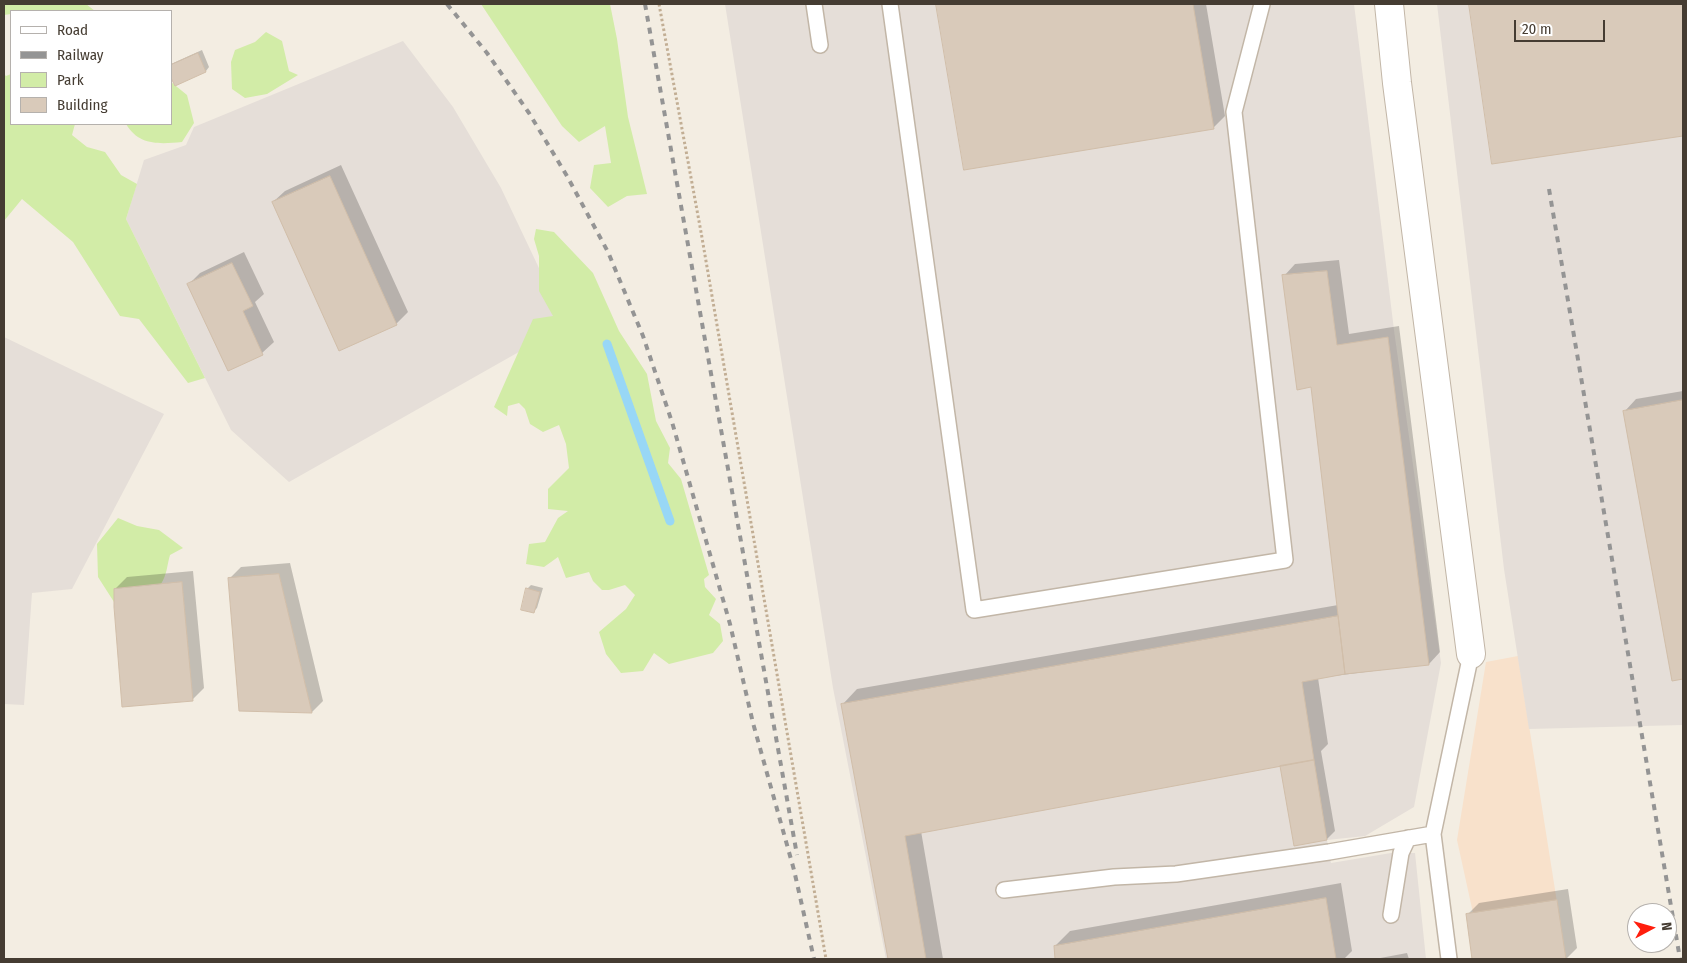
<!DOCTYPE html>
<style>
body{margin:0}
#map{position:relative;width:1687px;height:963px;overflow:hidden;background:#f3ede2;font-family:"Fira Sans Condensed",sans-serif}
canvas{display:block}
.frame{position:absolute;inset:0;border:5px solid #453c32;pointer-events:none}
.legend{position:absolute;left:10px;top:10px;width:162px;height:115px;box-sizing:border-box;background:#fff;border:1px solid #b5b1ad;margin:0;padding:6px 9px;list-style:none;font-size:15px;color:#453c32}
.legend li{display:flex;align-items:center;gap:10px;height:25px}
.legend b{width:25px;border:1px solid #b5b1ad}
.north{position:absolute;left:1627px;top:903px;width:50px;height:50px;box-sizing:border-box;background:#fff;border:1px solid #b5b1ad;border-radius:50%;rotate:84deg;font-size:14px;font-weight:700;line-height:20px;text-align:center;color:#453c32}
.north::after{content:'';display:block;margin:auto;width:18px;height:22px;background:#ff1e0d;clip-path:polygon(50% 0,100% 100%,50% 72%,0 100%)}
.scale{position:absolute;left:1514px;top:20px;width:91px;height:22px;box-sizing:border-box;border:2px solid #453c32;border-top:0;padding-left:6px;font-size:15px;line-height:18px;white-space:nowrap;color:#453c32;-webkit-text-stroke:4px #fff;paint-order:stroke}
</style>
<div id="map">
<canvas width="1687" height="963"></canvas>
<div class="frame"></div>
<ul class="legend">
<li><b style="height:6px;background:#fff"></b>Road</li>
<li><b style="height:6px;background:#949494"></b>Railway</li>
<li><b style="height:14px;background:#d2eca7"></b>Park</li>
<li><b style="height:14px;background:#d9caba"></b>Building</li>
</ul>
<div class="north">N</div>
<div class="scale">20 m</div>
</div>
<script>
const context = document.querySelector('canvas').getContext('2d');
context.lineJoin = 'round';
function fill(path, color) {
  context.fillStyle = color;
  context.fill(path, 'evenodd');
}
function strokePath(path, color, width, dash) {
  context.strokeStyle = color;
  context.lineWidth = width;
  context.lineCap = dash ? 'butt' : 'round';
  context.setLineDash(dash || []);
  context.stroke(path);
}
fill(new Path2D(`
 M1518 656 1566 959H1472L1466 914 1473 913 1457 840 1486 662Z`), '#f8e1cb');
fill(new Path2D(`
 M725 4H1354L1394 330 1441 663 1414 807 1365 836 1327 840 1331 863 1391 853H1415L1426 959H886L833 688Z
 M1437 4H1683V725L1529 729 1504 569Z
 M403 41 453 107 501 188 565 323 540 340 289 482 231 430 126 219 144 160 186 145 194 127Z
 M4 337 164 414 72 589 32 593 24 705 4 704Z`), '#e5ded8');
fill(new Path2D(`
 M4 4H86L95 11H11V14L4 15Z
 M481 4H610L617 39 628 117 647 194 627 196 608 207 590 188 594 165 611 163 605 126 579 142 562 126Z
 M266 32 282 41 289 71 298 75 267 94 245 98 232 89 231 62 235 50 255 42Z
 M4 74 6 76 11 74V124H75L72 135 87 147 105 152 121 175 137 184 126 219 205 378 188 383 139 319 120 316 73 242 22 199 4 221Z
 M171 82 187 95 194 123 182 142C160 144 139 146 126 124H171Z
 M536 229 554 232 593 273 619 331 647 374 656 421 670 448 668 463 681 479 709 575 704 579 705 587 716 599 709 615 720 624 723 641 713 653 669 664 654 653 643 671 621 673 606 654 599 632 626 609 635 595 625 585 609 590H602L593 581 589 572 566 578 558 557 544 567 526 564 529 544 545 542 558 518 568 511 548 509V489L569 468 566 444 559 425 543 432 530 424 525 409 519 403 508 406 507 416 494 407 533 319 553 316 539 291V256L534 239Z
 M118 518 137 526 159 530 183 548 170 555C167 565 167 575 161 584L114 589V602L98 577 97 544Z`), '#d2eca7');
fill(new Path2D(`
 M938 4H1206L1225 116 1213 128 965 169Z
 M1470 4H1683V135L1494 163Z
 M202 50 209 67 206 71 175 84 171 75V64Z
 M341 165 408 312 396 324 273 202 285 191Z
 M244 252 264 294 255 302 274 342 262 353 188 285 200 273Z
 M1339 260 1349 334 1399 326 1440 652 1429 664 1318 678 1328 744 1321 751 1335 831 1327 839 1281 765 921 831 943 959H889L842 705 857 689 1338 605 1312 386 1284 276 1295 264Z
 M1683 391V678L1673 680 1625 411 1636 399Z
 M290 563 323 701 312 712 230 578 241 567Z
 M193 571 204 688 192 700 115 589 127 577Z
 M531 585 543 588 537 608 533 612 527 589Z
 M1341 883 1352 951 1344 959H1057L1055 946 1070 931Z
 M1568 889 1577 948 1566 959H1474L1467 915 1479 903Z
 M1407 953 1409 959H1375Z`), '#0003');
strokePath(new Path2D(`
 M607 344 670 521`), '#98d7f6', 9);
const building = new Path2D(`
 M936 4H1193L1214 129 964 170Z
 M1469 4H1683V136L1492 164Z
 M198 53 206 72 175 86 171 78V65Z
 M330 176 397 325 339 351 272 202Z
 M232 263 253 306 243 311 263 355 228 371 187 284Z
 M1327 271 1337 345 1388 337 1429 665 1345 674 1311 387 1297 390 1282 275Z
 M1683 400V679L1672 681 1623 411Z
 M279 574 312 713 239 711 228 578Z
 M182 582 193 701 122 707 114 607V589Z
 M526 588 540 592 534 613 521 610Z
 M1338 616 1345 674 1302 682 1314 760 905 836 926 959H888L841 704Z
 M1314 760 1327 840 1294 846 1280 766Z
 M1326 898 1336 959H1055L1054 946Z
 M1557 900 1566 959H1472L1466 914Z`);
fill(building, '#d9caba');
strokePath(building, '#d1bea9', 1);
const service = new Path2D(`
 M814 4 820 45
 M890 4 974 610 1285 560 1234 112 1262 4
 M1004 890 1114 877 1176 874 1329 852 1433 834
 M1391 915 1401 853 1408 838
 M1449 959 1433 834 1471 654`);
const minor = new Path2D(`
 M1389 4 1397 83 1471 654`);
strokePath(service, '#c2b6a7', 18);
strokePath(minor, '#c2b6a7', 30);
strokePath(new Path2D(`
 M659 4 701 232 826 959`), '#c2ae94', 3, [2.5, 2.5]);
strokePath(service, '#fff', 15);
strokePath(minor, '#fff', 28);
strokePath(new Path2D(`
 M447 4 487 53 529 113 567 176 608 252 643 336 672 422 730 624 753 723 794 870 814 959
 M645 4 797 855
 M1549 189 1680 959`), '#949494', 4, [6, 6]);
</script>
